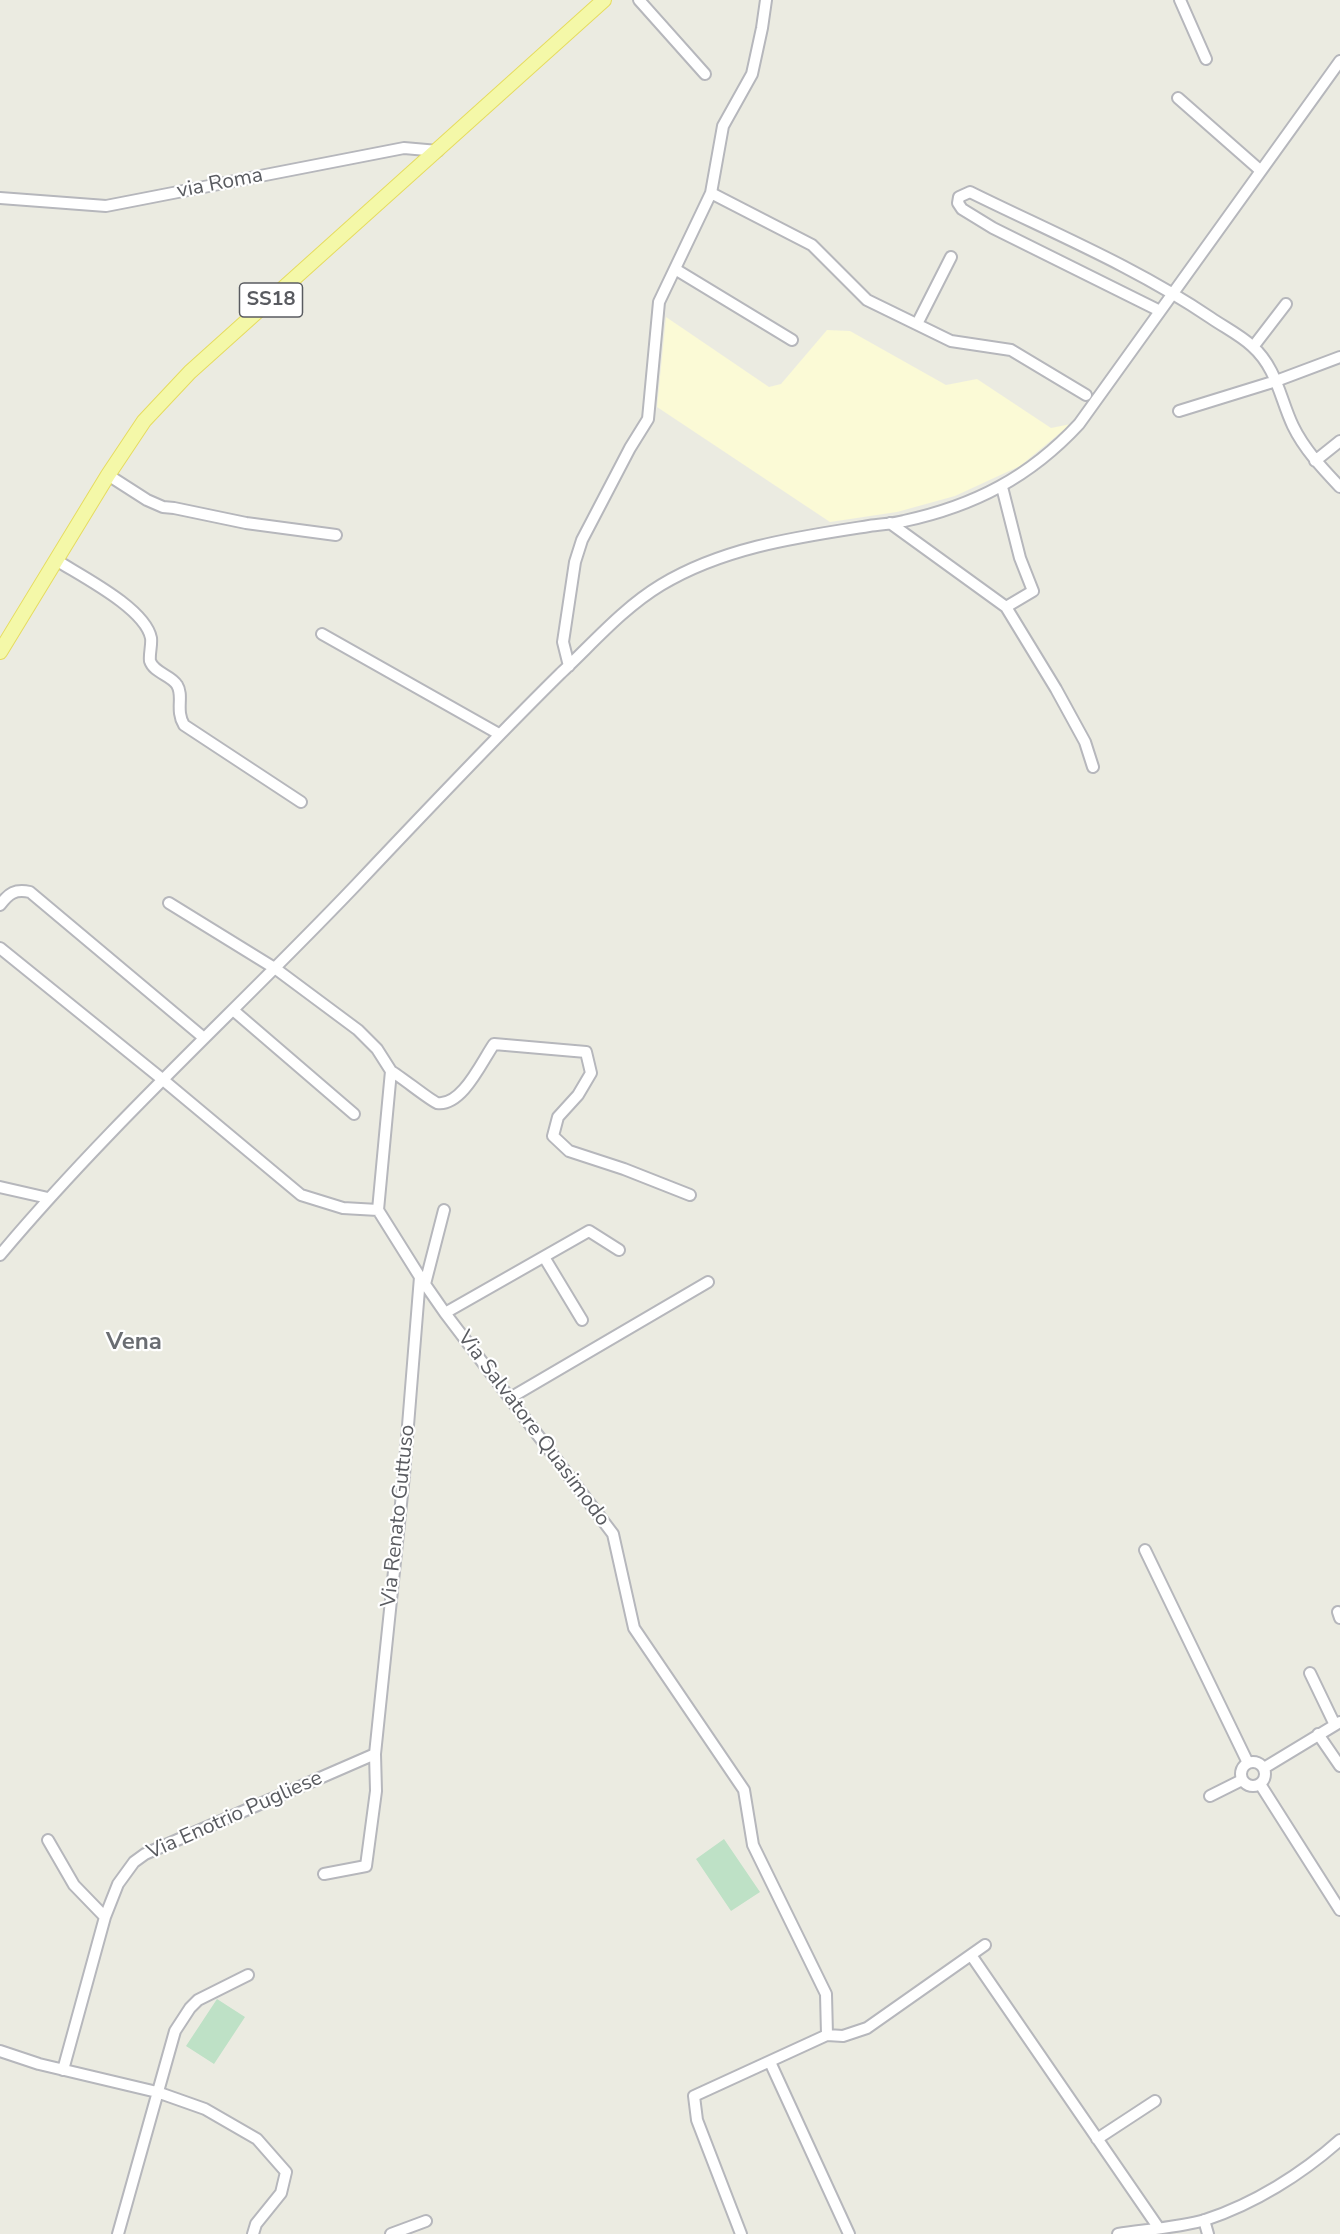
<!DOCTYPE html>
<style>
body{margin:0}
canvas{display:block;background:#ebebe1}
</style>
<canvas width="1340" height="2234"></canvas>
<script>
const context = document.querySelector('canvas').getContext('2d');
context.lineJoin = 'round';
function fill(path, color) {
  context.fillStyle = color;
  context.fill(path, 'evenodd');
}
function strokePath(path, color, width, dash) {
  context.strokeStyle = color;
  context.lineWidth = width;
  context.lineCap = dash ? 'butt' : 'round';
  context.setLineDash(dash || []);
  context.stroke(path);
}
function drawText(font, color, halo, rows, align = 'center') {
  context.font = font + ' "Nunito Sans",sans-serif';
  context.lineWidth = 4.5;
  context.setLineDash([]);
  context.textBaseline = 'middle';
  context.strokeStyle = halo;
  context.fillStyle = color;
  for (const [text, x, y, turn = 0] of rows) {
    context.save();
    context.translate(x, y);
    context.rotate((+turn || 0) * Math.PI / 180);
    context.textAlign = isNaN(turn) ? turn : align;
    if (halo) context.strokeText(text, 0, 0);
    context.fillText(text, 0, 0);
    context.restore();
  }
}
fill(new Path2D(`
 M666 317 769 387 781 384 827 330 850 331 946 385 977 379 1051 428 1071 424 1020 466 955 496 897 512 830 522 657 407Z`), '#fbfad6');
fill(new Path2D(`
 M724 1839 760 1892 731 1911 696 1859Z
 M217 1999 245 2017 214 2064 186 2046Z`), '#bee1c6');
const minor = new Path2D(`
 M639 0 705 74
 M1180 0 1206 59
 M1178 98 1261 171
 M711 193 812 245 867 300 951 341 1011 350 1086 395
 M0 198 106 206 404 148 438 151
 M675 269 792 340
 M1160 311 993 228 962 209 958 203 959 197 970 192C1051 232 1136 267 1211 318 1224 327 1240 335 1252 346 1277 368 1280 399 1293 426 1304 449 1323 469 1340 487
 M917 324 951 257
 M1253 347 1286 304
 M1179 411 1276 381 1340 357
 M1315 461 1340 441
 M108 475 147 500 163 507 174 508 246 523 336 535
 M1002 487 1020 558 1033 591 1006 607
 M890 523 1006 607 1056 689 1085 742 1093 767
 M56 560C81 576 145 608 151 638 152 645 149 654 150 661 154 673 171 675 177 685 184 696 175 710 184 725L301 802
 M322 634 499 734
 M569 666 563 642 575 562 582 540 630 448 648 419 659 302 711 193 723 126 752 74 762 28 766 0
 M169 903 276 969 358 1030 377 1049 391 1071 378 1210 420 1277 445 1313 613 1534 634 1628 744 1790 753 1845 826 1994 827 2035 694 2096 697 2120 741 2234
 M0 905C9 893 15 889 30 892L204 1038
 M0 948 162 1079 301 1195 343 1208 378 1210
 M233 1010 354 1114
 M391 1071C400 1076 431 1101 437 1103 462 1107 482 1061 494 1044L586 1052 591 1073 578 1095 558 1117 553 1136 569 1151 624 1169 690 1195
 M0 1187 48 1198
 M0 1255C110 1124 238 1009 356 885 423 814 491 742 561 673 593 643 623 608 661 585 724 547 798 537 869 526 881 524 893 524 904 521 974 506 1030 477 1079 424L1340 61
 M544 1257 582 1320
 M425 1284 444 1210
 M445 1313 589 1231 619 1250
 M510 1398 708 1282
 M1145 1550 1248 1763
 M1338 1612 1340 1618
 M1310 1673 1335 1725
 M1318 1734 1340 1766
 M1241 1774a12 12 0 1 1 24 0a12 12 0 1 1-24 0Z
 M1264 1768 1340 1722
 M1260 1784 1340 1910
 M1210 1796 1242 1780
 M48 1840 74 1885 105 1917
 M324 1874 366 1866 376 1791 375 1754 404 1475 420 1277
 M971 1955 1158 2227
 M827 2035 843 2036 867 2028 985 1945
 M0 2051 39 2064 157 2092 205 2109 257 2139 286 2172 281 2193 256 2224 253 2234
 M770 2062 849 2234
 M63 2070 105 1917 118 1884 134 1862 145 1854 375 1754
 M1097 2139 1155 2101
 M1204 2220 1208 2234
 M118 2234 175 2031 190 2008 198 2000 248 1975
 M391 2234 426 2221
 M1118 2234C1144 2230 1181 2227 1205 2220 1254 2204 1302 2174 1340 2140`);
const major = new Path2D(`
 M0 652 108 475 144 421 190 372 604 0`);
strokePath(minor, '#b6b7bc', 14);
strokePath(major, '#e6dc5f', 16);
strokePath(minor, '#fff', 10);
strokePath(major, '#f4f8a8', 14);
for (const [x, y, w] of [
 [271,300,63]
]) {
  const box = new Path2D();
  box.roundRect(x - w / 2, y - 17, w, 34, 4.5);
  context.fillStyle = '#fff';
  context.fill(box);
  strokePath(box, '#595b60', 1.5);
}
drawText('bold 20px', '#595b60', null, [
 ["SS18",271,300]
]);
drawText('21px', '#595b60', '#fff', [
 ["via Roma",220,184,-11],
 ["Via Salvatore Quasimodo",533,1429,53],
 ["Via Renato Guttuso",399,1516,-84],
 ["Via Enotrio Pugliese",235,1816,-24]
]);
drawText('bold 24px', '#6a6d72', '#fff', [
 ["Vena",134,1343]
]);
</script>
